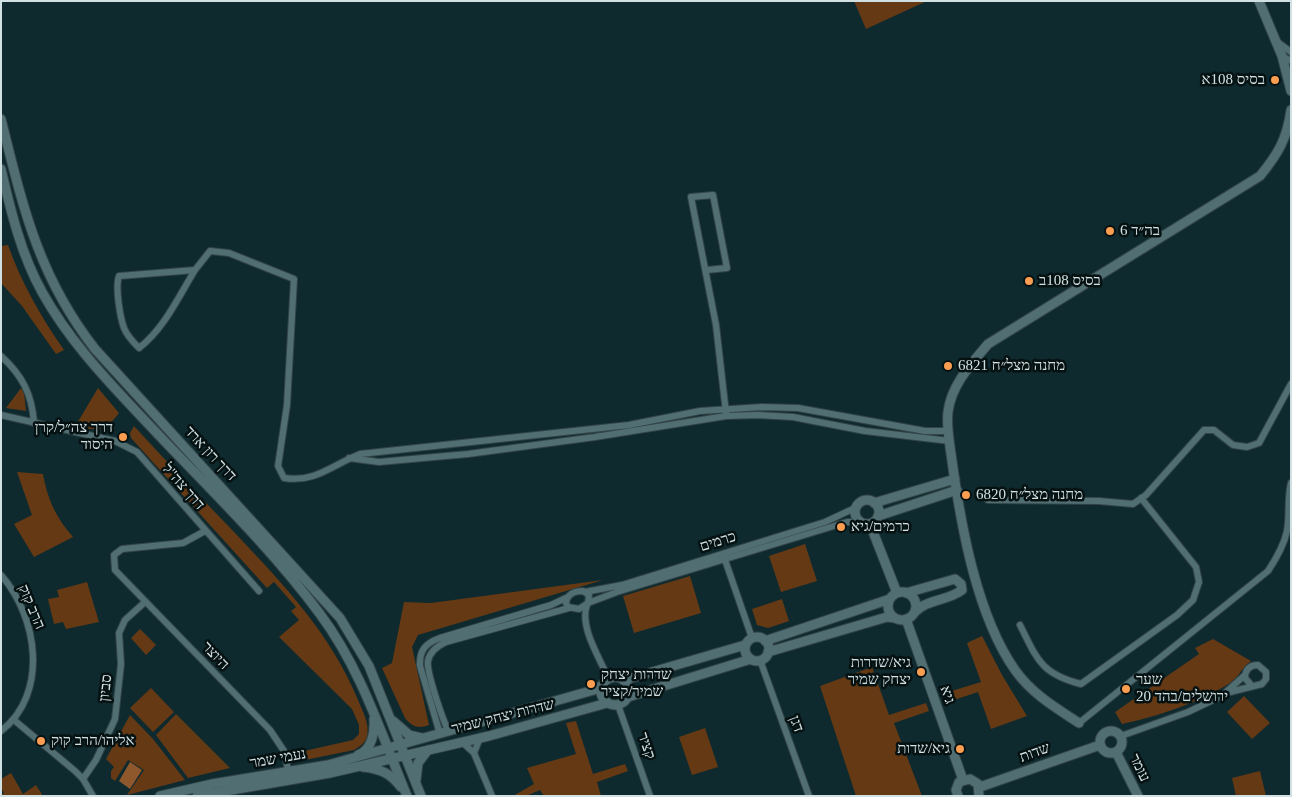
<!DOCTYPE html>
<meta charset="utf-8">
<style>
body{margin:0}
#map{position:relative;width:1292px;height:797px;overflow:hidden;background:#0e2a2e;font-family:"Times New Roman",serif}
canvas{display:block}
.frame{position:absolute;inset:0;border:2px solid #d1e1e3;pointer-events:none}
</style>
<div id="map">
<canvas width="1292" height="797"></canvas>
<div class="frame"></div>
</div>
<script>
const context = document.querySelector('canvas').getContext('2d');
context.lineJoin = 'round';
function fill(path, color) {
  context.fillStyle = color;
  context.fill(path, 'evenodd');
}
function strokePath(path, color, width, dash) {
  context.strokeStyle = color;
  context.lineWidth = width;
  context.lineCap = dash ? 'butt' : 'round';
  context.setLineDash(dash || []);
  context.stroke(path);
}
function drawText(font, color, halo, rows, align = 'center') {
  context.font = font + ' "Times New Roman",Heebo,serif';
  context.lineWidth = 5;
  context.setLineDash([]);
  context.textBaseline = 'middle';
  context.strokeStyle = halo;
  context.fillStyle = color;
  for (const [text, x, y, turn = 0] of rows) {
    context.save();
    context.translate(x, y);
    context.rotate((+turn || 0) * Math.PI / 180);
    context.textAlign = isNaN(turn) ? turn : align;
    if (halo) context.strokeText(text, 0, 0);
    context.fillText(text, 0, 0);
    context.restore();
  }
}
fill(new Path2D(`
 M854 1H927L866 29Z
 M8 245C21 282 41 317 64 350L56 354 22 306 1 283V246Z
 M21 388 24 393 26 411 6 408Z
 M98 388 119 413C105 432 97 432 76 425Z
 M134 426C167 462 201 498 235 533 284 585 331 634 358 700 363 712 370 724 367 737 365 743 359 747 354 750L300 761 291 754 353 740 359 734V725L352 709 279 637 299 620 291 611 296 607 274 582 267 588 131 438 130 433Z
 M17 472 43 474C47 498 56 518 73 537L34 557 14 524 32 515Z
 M805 544 817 581 781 592 769 556Z
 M690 576 701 613 634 633 623 596Z
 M603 580 418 635 412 647 429 725C419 729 412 727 405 718L382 668 392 663 404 602 431 603Z
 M87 582 99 622 66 629 63 622 54 624 48 599 59 597 57 590Z
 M782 599 789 621 768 628 757 625 752 609Z
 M140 629 156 645 146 655 131 638Z
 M982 636 1002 675 1027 716 991 729 978 692 948 702 945 693 981 682 967 643Z
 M1213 639 1251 661C1242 667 1239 677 1230 683 1201 702 1156 717 1122 724L1115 712 1199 654 1195 648Z
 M872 667 889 715 926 703 929 711 894 723 922 796H856L820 686Z
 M151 688 174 712 153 732 130 708Z
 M1244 696 1270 723 1252 739 1227 712Z
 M176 714 230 768 188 778 156 735Z
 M130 715 153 739 185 780 127 795 144 770 128 760 115 781 111 778V771L114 767 106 759Z
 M576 721 593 774 625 764 628 771 597 782 601 796H544L540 790 526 796H513L534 784 527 768 576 754 566 723Z
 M705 728 718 767 692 775 679 737Z
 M1260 771 1266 796H1236L1232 778Z
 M11 773 23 794 36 785 43 796H1L4 793 1 788V779Z`), '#653914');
fill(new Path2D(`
 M130 762 142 770 130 789 119 781Z`), '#8f582c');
const street = new Path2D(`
 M1276 41 1291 52
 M1282 56 1291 61
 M195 270C179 296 164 329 139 348 133 342 127 336 124 328 120 317 115 287 119 276L195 270 210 251 229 253 294 279 287 405 278 466 284 478C315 483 332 465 360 454L629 425 700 411 762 407 798 408 925 431H949
 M707 270 727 268 713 195 691 197 716 325 726 413
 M1 356C22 375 32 394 34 423
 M1 415 115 441 137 452 259 591
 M349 458 379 462 468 454 595 437 726 416 757 415 793 417 865 431 950 441
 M988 500 1099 501 1133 504 1146 495 1204 430H1214L1233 445 1247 447 1259 443 1291 384
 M205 531 183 543 122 549 114 555 115 570 270 730 284 751 289 774
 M724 557 752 638
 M1 575C38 617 49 694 1 731
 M583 591 589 595 588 603 579 609 568 607 566 603C567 594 575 591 583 591Z
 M585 592 622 585 825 522 855 508
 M588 603 617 592 847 522H860
 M587 605C579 627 600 658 608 678
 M1020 625C1037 659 1041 674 1081 684L1177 615 1193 600 1199 582 1196 567 1141 498
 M760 660 809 796
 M1226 692 1245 675
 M618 705 650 796
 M14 720 75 771 83 779 93 796
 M1079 723 1268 571C1276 559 1284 545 1287 531 1290 515 1287 499 1291 483
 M449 732C443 721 426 671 428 661 430 651 437 646 446 642L569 608
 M440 734 420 666C419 650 426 643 440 638L551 605 568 597
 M1121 736 1188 712 1230 692 1262 684 1266 679V672L1258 665C1249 665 1245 670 1245 678L1252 686
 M462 742 474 753 492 796
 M474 753 480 738
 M83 779 96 760 115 719 121 664 119 633 125 620 145 602`);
const secondary = new Path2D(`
 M1259 1 1282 56 1291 91
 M1 119C23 207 38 276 95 349L340 618 369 666 421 796
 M1 169C11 212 21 254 42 292 67 337 101 374 136 411 198 478 266 541 320 614 361 669 381 733 407 796
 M855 512a12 12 0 1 1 24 0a12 12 0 1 1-24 0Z
 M874 503 955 479
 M878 516 957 490
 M870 524 897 593
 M888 606a14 14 0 1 1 28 0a14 14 0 1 1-28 0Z
 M906 593 955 579 961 584 962 590C948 601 927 599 915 612
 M906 619 963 780
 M745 649a12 12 0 1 1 24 0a12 12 0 1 1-24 0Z
 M765 641 890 599
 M768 652 887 617 895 618
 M601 691a14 14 0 1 1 28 0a14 14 0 1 1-28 0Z
 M622 679 635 677 745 645
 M628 697 751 659
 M393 721 409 735 422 738
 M1079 723C1056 708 1032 694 1015 670 977 616 961 526 952 461 950 445 946 427 948 412 951 385 972 363 988 344L1260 176C1278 154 1287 139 1291 110
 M1100 742a11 11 0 1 1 22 0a11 11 0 1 1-22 0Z
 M1116 752 1138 796
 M358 755C372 750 375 732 374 719
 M363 767C381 769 390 773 401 787
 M416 780 418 763 428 750
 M980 787 1100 745
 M160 796 212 784 328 765 594 690 601 686
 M197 796 330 773 489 736 607 703
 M958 796 956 790 959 782 970 779 978 784 979 796`);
strokePath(street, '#324447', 8);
strokePath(secondary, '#324447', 11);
strokePath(street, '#516e73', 6);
strokePath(secondary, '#516e73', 9);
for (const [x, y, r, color] of [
 [1275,80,5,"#fb9e51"],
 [1110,231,5,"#fb9e51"],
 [1029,281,5,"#fb9e51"],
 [948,366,5,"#fb9e51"],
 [123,437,5,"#fb9e51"],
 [966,495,5,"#fb9e51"],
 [841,527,5,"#fb9e51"],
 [921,672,5,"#fb9e51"],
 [591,684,5,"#fb9e51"],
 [1126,689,5,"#fb9e51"],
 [41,741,5,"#fb9e51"],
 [960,749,5,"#fb9e51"]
]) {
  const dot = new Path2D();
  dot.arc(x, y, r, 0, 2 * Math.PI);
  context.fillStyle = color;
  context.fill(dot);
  strokePath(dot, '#061112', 2);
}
drawText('15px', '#d1e1e3', '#061112', [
 ["בסיס 108א",1265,80,"right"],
 ["בה״ד 6",1120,231],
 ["בסיס 108ב",1039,281],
 ["מחנה מצל״ח 6821",958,366],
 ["דרך צה״ל/קרן",113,428,"right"],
 ["היסוד",113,445,"right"],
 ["מחנה מצל״ח 6820",976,495],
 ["כרמים/גיא",851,527],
 ["גיא/שדרות",911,663,"right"],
 ["יצחק שמיר",911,680,"right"],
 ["שדרות יצחק",601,675],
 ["שמיר/קציר",601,692],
 ["שער",1136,680],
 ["ירושלים/בהד 20",1136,697],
 ["אליהו/הרב קוק",51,741],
 ["גיא/שדות",950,749,"right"]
], 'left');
drawText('15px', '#d1e1e3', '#061112', [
 ["דרך רון ארד",210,454,47],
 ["דרך צה\"ל",183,487,49],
 ["כרמים",718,542,-17],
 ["הרב קוק",31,607,67],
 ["היוצר",215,656,46],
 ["סביון",106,688,-84],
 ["גיא",947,695,71],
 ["שדרות יצחק שמיר",503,717,-14],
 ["דגן",796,724,70],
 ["קציר",646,746,71],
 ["שדות",1035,753,-20],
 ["נעמי שמר",278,759,-10],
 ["עומר",1139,768,64]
]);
</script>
